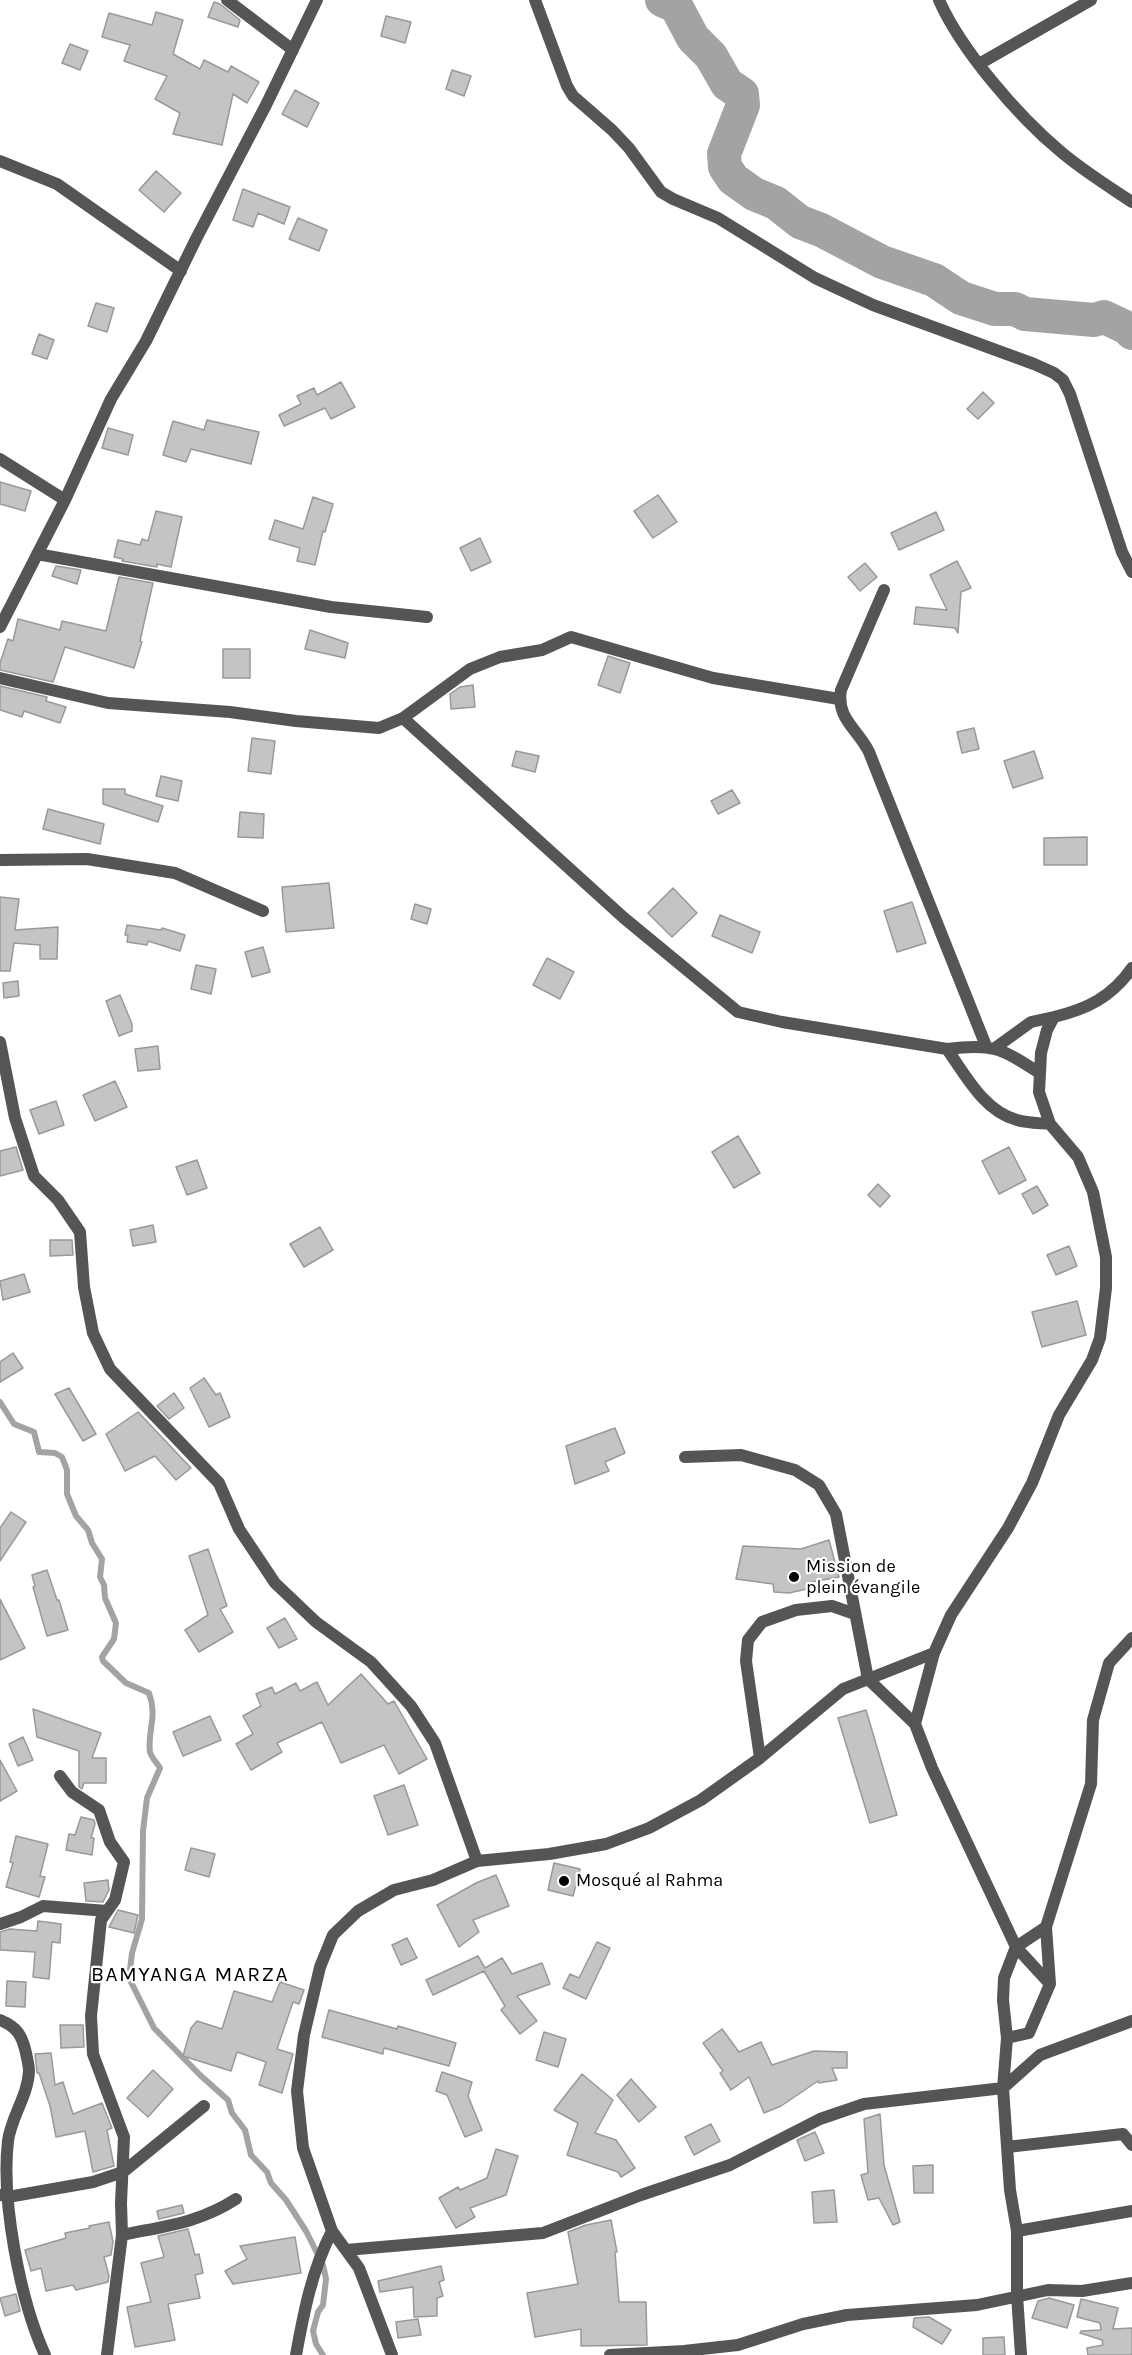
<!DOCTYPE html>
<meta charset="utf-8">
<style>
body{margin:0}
canvas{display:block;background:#fff}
</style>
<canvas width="1132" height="2355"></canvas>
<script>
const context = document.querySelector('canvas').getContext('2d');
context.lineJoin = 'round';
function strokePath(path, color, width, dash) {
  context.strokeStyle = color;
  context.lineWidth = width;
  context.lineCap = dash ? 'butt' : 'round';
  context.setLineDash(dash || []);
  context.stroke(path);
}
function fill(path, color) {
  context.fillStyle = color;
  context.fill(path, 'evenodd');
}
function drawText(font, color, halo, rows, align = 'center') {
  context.font = font + ' Karla,sans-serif';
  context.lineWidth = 4.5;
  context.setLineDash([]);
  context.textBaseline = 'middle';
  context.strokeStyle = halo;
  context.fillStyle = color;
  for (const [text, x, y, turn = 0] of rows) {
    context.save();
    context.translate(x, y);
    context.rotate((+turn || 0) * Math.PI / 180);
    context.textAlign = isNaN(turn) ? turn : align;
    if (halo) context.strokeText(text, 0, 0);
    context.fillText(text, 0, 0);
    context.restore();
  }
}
strokePath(new Path2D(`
 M0 1402 14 1424 34 1432 39 1452 55 1453 62 1457 67 1470V1494L76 1516 88 1530 92 1543 102 1559 100 1577 104 1585 105 1598 116 1623 114 1639 102 1657 103 1661 126 1683 149 1693C158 1717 147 1731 150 1752 151 1757 157 1763 160 1768L147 1798 143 1831 142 1919 132 1953 129 1978 154 2028 200 2075 228 2100 232 2113 245 2130 251 2155 267 2172 271 2183 286 2200 306 2231 323 2265 326 2279 323 2305 318 2312 313 2331 316 2344 323 2355`), '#a3a3a3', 6);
strokePath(new Path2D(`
 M662 0 676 6 693 38 711 56 727 84 742 94 743 105 724 154 725 167 733 179 754 194 776 203 800 222 821 230 882 262 934 280 961 298 995 309H1015L1025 314 1094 320 1104 317 1127 328 1132 333`), '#a3a3a3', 34);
const building = new Path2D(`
 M214 2 220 4 240 20 238 27 208 17Z
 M156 12 183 20 173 54 200 69 204 60 228 72 231 66 259 82 247 103 233 94 222 145 173 134 180 113 155 99 167 76 124 61 130 45 102 37 109 13 152 25Z
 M386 16 411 22 405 43 381 36Z
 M70 44 88 51 80 70 62 63Z
 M452 70 471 76 464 96 446 89Z
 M295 90 319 103 307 127 282 114Z
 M156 171 181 193 164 212 139 190Z
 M243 189 290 207 284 224 258 213 253 227 233 220Z
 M298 218 327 230 319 251 289 239Z
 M96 303 114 308 107 332 88 326Z
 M39 334 54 340 47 359 32 354Z
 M341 382 355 407 331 419 325 408 284 426 279 415 301 404 297 396 314 388 317 395Z
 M983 392 994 403 978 419 967 409Z
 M207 420 259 432 251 464 191 449 186 462 163 455 173 421 204 430Z
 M108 428 133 435 128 455 102 448Z
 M0 482 31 491 25 511 0 504Z
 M658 495 677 522 653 538 634 511Z
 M313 497 333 504 325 532 323 531 315 565 297 561 300 548 269 539 275 520 303 529Z
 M156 511 182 517 171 567 157 564V567L122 561 123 559 114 557 118 540 140 545 142 539 148 541Z
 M936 512 944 530 899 550 891 533Z
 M480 538 491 562 471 571 460 548Z
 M957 561 971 588 961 592 958 633 955 628 914 624 916 607 947 610 930 575Z
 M865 563 877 577 860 591 848 577Z
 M56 566 81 570 77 584 52 576Z
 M119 577 153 583 140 641 142 642 134 668 65 647 53 682 0 670V663L8 639 13 641 18 619 60 630 62 621 106 631Z
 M310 630 348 643 345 658 305 649Z
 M223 649H250V678H223Z
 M608 656 630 663 620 693 598 685Z
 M473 685 475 707 451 709 450 694 460 687Z
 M0 686 47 697 46 701 66 707 60 723 24 711 22 717 0 710Z
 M974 728 979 749 962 753 957 732Z
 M252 738 275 741 271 774 248 771Z
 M516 751 539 756 535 772 512 766Z
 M1034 751 1043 778 1013 788 1004 761Z
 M161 776 182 781 178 801 156 796Z
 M103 789H125V794L163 806 158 822 103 804Z
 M732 790 740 803 718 814 711 801Z
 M48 809 104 824 100 844 43 829Z
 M240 812 264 814 263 838 238 837Z
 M1087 837V865H1044V838Z
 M329 883 334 928 286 932 282 887Z
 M673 888 697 913 672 937 648 913Z
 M0 897 19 899 15 930 58 927 57 959H40V945L14 943 10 971H0Z
 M912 902 926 943 897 952 884 911Z
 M415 904 431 909 427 924 411 919Z
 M720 915 760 932 752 953 712 936Z
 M127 925 161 930 162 928 185 935 180 951 148 941 147 945 127 942 128 935H125Z
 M263 947 270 972 252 977 245 952Z
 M547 958 574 972 560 999 533 985Z
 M196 965 216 969 211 994 191 989Z
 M18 981 19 996 4 998 3 983Z
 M120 995 132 1024V1031L119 1036 106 1001Z
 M158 1046 160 1069 138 1071 135 1049Z
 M115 1081 127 1107 95 1121 83 1095Z
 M56 1101 64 1125 39 1134 30 1110Z
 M738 1136 760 1173 734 1188 712 1152Z
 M16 1147 23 1170 0 1176V1151Z
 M1009 1147 1026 1180 999 1194 982 1161Z
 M197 1160 207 1188 187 1195 176 1167Z
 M878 1184 890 1196 880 1207 868 1195Z
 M1037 1186 1048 1205 1033 1214 1022 1194Z
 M153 1225 156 1242 133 1246 130 1230Z
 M320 1227 333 1250 304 1267 290 1244Z
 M50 1240H72L73 1255 50 1256Z
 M1069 1246 1077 1266 1056 1275 1047 1255Z
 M24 1274 30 1292 3 1300 0 1281Z
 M1077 1301 1086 1335 1042 1347 1032 1312Z
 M13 1353 23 1368 0 1382V1362Z
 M204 1378 216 1395 220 1393 230 1417 209 1427 190 1388Z
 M69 1388 96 1434 83 1441 55 1394Z
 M174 1393 184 1408 169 1419 157 1406Z
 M138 1412 191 1468 176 1480 155 1456 125 1471 106 1434Z
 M615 1428 625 1453 605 1462 609 1471 575 1484 566 1446Z
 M11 1512 26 1522 0 1561V1528Z
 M829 1540 839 1577 806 1583 807 1589 789 1593 774 1592 773 1584 736 1579 743 1546 801 1549Z
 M208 1549 227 1606 220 1609 233 1632 199 1652 185 1630 208 1615 189 1556Z
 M47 1570 57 1600H59L68 1630 47 1636 33 1587 35 1586 32 1575Z
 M0 1599 25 1648 0 1660Z
 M285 1618 297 1639 279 1648 267 1628Z
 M361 1674 388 1704 394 1701 427 1759 399 1774 384 1745 341 1763 322 1722 277 1743 282 1752 251 1770 236 1744 253 1734 243 1716 261 1706 256 1694 272 1687 275 1694 296 1683 300 1691 317 1682 328 1705Z
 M33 1709 101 1733 92 1758H106V1783H84L82 1789 79 1787V1751L37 1737Z
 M866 1710 897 1815 870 1823 838 1718Z
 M210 1716 221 1740 183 1756 173 1732Z
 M23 1737 33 1760 18 1766 9 1744Z
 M0 1760 17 1791 0 1801Z
 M404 1785 418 1825 388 1835 374 1796Z
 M81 1817 94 1820 95 1824 91 1838H94L92 1855 66 1850 69 1834 75 1835Z
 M16 1836 48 1844 40 1876 45 1877 39 1897 6 1887 13 1863 10 1862Z
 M191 1848 215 1854 209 1877 185 1870Z
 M554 1863 580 1869 573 1896 548 1890Z
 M496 1875 509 1906 473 1920 479 1932 459 1947 437 1905 476 1883Z
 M108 1880 109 1890 103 1902 86 1901 84 1883Z
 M118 1910 138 1915 134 1933 109 1927Z
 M38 1921 61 1924 60 1943 52 1942 49 1979 33 1977 35 1952 0 1950V1932L10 1929 37 1931Z
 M407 1938 417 1958 401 1965 392 1945Z
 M597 1942 610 1948 586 1999 563 1988 570 1974 579 1978Z
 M478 1956 485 1968 502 1958 512 1974 542 1963 550 1984 517 1996 537 2021 520 2034 501 2010 505 2006 484 1971 433 1995 426 1980Z
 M7 1981 26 1982 25 2007 6 2006Z
 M280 1982 304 1990 299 2004 293 2002 277 2049 293 2054 282 2093 259 2085 266 2062 237 2052 231 2071 183 2056 191 2028 197 2021 222 2029 234 1991 272 2002Z
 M329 2010 397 2029 398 2026 456 2043 449 2066 384 2048 383 2054 322 2037Z
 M60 2025H83L84 2047 61 2048Z
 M722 2029 739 2052 761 2042 772 2065 814 2051 847 2052V2068H832L837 2080 819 2083 818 2081 781 2106 764 2113 749 2077 731 2090 720 2073 723 2071 703 2043Z
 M544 2032 566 2039 558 2067 536 2060Z
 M51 2053 55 2085 63 2082 73 2114 102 2103 112 2128 107 2130 114 2166 93 2172 85 2131 56 2137 50 2106 39 2073H37L35 2054Z
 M153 2070 173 2089 148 2117 127 2098Z
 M442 2072 472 2082 468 2096 482 2130 465 2137 447 2095 436 2091Z
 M582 2074 613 2100 595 2133 616 2140 635 2168 621 2177 618 2172 567 2155 578 2123 554 2110Z
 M631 2079 656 2107 639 2122 617 2095Z
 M880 2114 884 2165 900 2222 893 2225 879 2198 868 2200 861 2175 868 2173 864 2119Z
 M711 2124 720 2141 694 2155 685 2137Z
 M815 2132 824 2153 805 2161 797 2140Z
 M496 2149 518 2156 506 2195 470 2208 475 2217 456 2228 439 2198 458 2187 460 2190 487 2178Z
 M933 2165V2193H914L913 2166Z
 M834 2190 837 2222 814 2223 812 2192Z
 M182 2205 184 2213 159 2219 157 2211Z
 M611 2220 617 2252H615L619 2302H646L647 2345 581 2346V2329L535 2337 527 2293 578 2284 568 2232 586 2225Z
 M109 2222 113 2242 111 2255 104 2257 109 2276 108 2282 76 2290 73 2285 46 2291 41 2268 31 2271 25 2250 66 2238 65 2233 90 2228 89 2226Z
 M188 2229 195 2255 199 2254 203 2273 195 2275 200 2298 168 2304 175 2340 135 2347 127 2307 151 2302 141 2263 164 2257 158 2236Z
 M295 2237 301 2273 233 2284 225 2271 247 2259 240 2246Z
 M441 2266 444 2280 439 2282 443 2296 437 2298V2316L414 2317 413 2287 380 2292 378 2281Z
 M16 2294 20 2311 5 2316 0 2298Z
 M1049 2298 1074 2305 1067 2328 1032 2318 1038 2301Z
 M1081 2299 1118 2308 1113 2329 1132 2328V2355H1088L1087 2348 1103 2345 1102 2340 1080 2333 1081 2331 1101 2330 1100 2323 1077 2317Z
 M929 2317 951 2330 942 2344 913 2327 914 2318Z
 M418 2319 421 2335 398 2338 396 2322Z
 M1004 2337 1005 2355H983V2338Z`);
fill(building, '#c4c4c4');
strokePath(building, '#999', 1.5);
strokePath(new Path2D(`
 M227 0 293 50
 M535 0 567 86 573 96 612 130 629 148 661 192 673 199 718 218 815 278 873 305 1034 364 1054 373 1063 380 1070 394 1122 552 1132 572
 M939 0C961 50 1018 116 1060 151 1082 170 1108 186 1132 202
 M979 64 1091 0
 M0 161 57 184 181 271
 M0 459 65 500
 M37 554 331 607 427 617
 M884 590 841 690C836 719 858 729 869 752L986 1046
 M0 627 65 500 111 399 146 341 196 239 266 105 317 0
 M0 678 108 703 230 712 296 721 379 728 403 718 470 669 500 657 542 650 571 637 713 678 839 699
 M403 718 624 918 738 1012 782 1022 947 1049C992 1043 1001 1048 1038 1072
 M0 860 87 859 175 873 263 911
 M0 1042 15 1118 34 1176 58 1200 80 1232 84 1287 93 1333 110 1369 219 1483 239 1529 275 1583 316 1622 371 1662 411 1706 435 1743 477 1861
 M995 1048 1031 1022 1054 1017
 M947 1049C966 1076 984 1111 1017 1120 1027 1123 1039 1123 1050 1124
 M685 1457 741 1455 795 1470 819 1485 836 1514 868 1679 915 1724
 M760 1758 746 1661 748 1640 762 1622 796 1610 832 1606 855 1614
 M60 1776 72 1792 99 1810 110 1842 124 1862 115 1900 101 1920 91 2016 93 2054 124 2137 121 2203 122 2235 107 2355
 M0 1924 21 1917 43 1906 107 1911
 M1050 1984 1046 1927 1091 1784 1093 1720 1109 1663 1132 1638
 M0 2020C17 2027 22 2035 26 2053 27 2059 29 2065 29 2071 28 2096 11 2117 8 2141 1 2201 20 2300 45 2355
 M1007 2038 1029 2033 1050 1984 1016 1947 1046 1927
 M1007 2147 1123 2134 1132 2145
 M1 2195 8 2197 93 2182 123 2172 204 2106
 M1017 2231 1132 2211
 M122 2235C165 2226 199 2223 236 2199
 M346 2250 543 2233 641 2195 730 2165 820 2119 864 2104 1003 2088 1040 2055 1132 2021
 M296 2355C304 2311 312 2270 332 2231
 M392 2355 359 2268 332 2231 303 2148 297 2091 304 2035 320 1967 333 1935 358 1911 394 1890 433 1880 477 1861 549 1854 606 1844 649 1828 701 1800 760 1758 843 1689 934 1653
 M610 2355 684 2351 738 2345 803 2324 847 2315 977 2305 1048 2290 1082 2291 1132 2283
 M1021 2355 1017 2295V2231L1010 2190 1003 2088 1007 2038 1003 2000 1004 1978 1016 1947 932 1768 915 1724 934 1653 951 1615 1008 1528 1032 1483 1059 1415 1092 1360 1100 1338 1106 1288V1257L1093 1192 1078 1157 1050 1124 1039 1092 1041 1053 1047 1030 1054 1017C1087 1009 1112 997 1132 968`), '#555', 12);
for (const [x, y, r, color] of [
 [794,1577,6,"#000"],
 [564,1881,6,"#000"]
]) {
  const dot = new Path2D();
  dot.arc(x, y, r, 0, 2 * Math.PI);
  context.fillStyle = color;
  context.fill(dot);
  strokePath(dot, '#fff', 2);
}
drawText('18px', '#000', '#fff', [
 ["Mission de",806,1567],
 ["plein évangile",806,1588],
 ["Mosqué al Rahma",576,1881]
], 'left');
context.letterSpacing = '1.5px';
drawText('21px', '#000', '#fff', [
 ["BAMYANGA MARZA",190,1975]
]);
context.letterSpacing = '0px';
</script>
